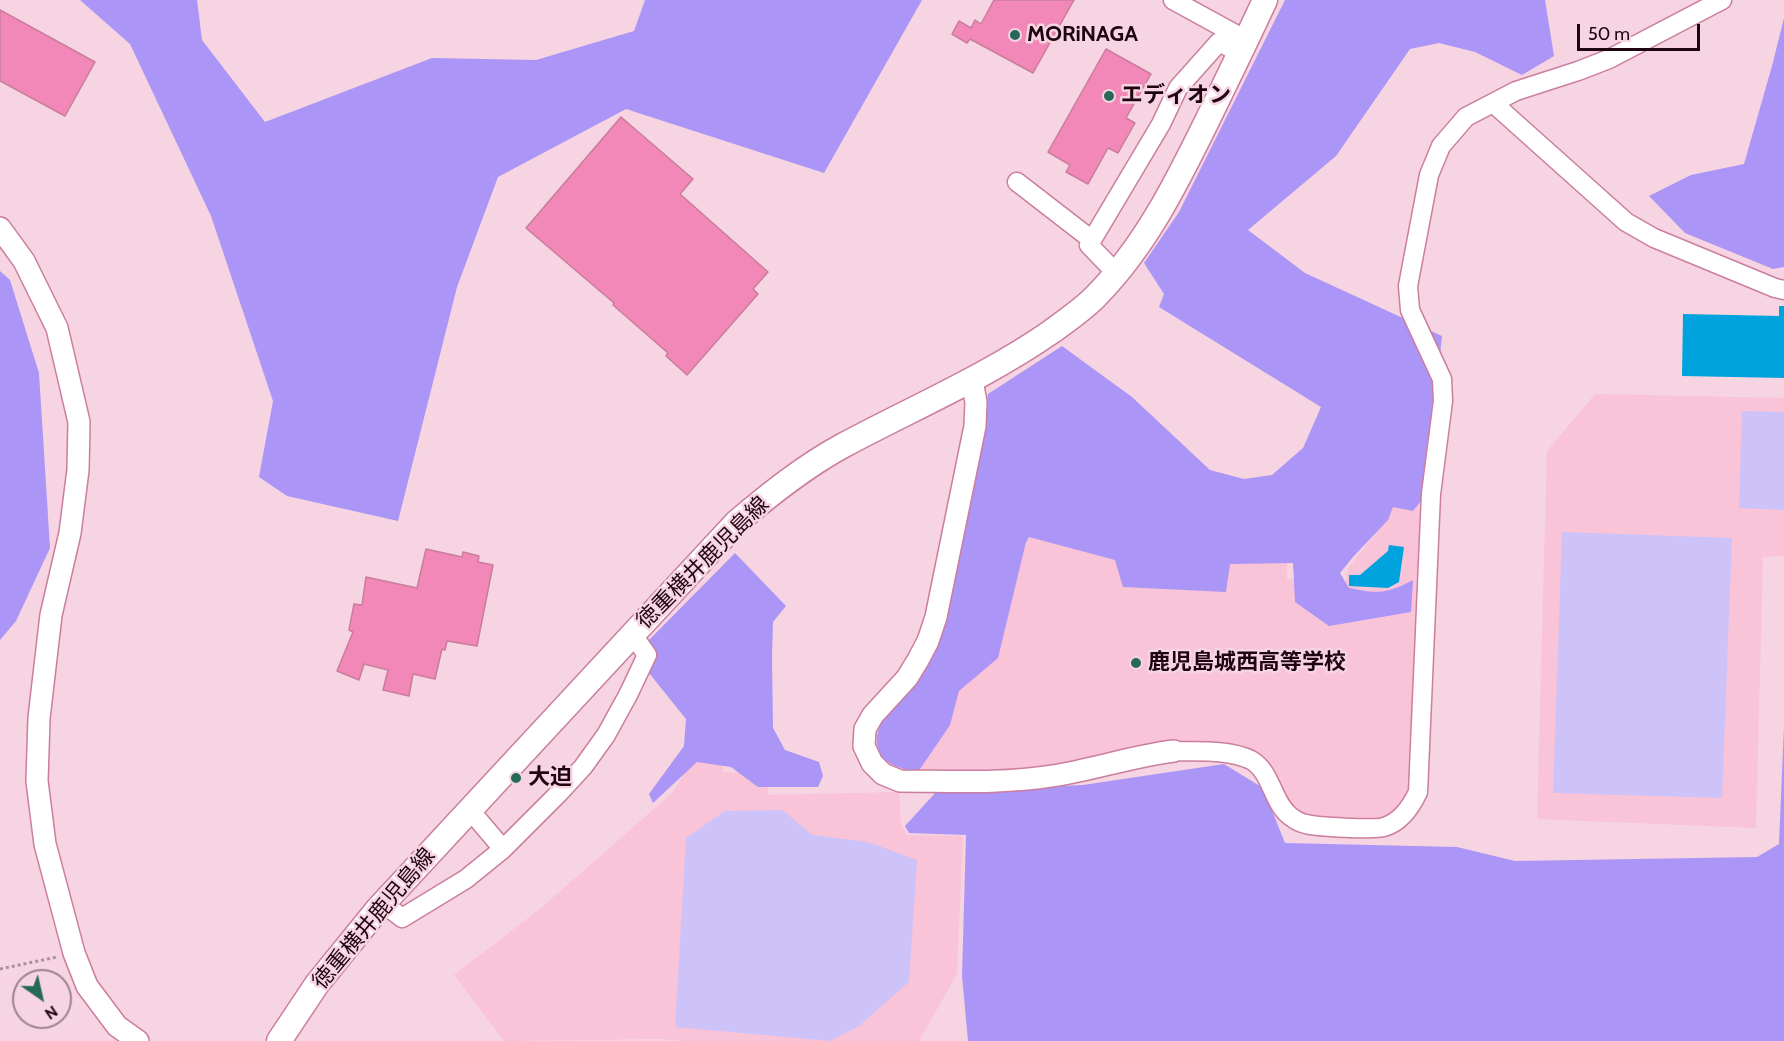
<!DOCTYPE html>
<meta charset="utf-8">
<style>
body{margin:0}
#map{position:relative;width:1784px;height:1041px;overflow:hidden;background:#f6d4e1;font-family:Cabin,sans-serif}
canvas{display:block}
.north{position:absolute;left:12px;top:969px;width:60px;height:60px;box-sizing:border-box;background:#f6d4e1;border:2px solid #a0818e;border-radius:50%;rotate:146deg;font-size:16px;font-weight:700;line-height:24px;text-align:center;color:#1f0411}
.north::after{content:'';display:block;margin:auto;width:21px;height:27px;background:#276958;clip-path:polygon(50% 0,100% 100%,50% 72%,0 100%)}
.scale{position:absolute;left:1577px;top:24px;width:123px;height:27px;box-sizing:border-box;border:3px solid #1f0411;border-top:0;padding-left:8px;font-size:18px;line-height:21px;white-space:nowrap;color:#1f0411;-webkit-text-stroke:4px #f6d4e1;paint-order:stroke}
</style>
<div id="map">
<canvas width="1784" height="1041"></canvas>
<div class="north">N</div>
<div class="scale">50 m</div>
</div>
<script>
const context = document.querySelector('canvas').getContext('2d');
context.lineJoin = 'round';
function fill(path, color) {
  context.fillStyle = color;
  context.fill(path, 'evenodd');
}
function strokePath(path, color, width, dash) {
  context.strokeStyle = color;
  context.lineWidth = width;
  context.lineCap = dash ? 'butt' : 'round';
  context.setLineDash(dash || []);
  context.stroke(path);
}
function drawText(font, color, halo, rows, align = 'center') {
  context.font = font + ' Cabin,"Noto Sans JP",sans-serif';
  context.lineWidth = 5;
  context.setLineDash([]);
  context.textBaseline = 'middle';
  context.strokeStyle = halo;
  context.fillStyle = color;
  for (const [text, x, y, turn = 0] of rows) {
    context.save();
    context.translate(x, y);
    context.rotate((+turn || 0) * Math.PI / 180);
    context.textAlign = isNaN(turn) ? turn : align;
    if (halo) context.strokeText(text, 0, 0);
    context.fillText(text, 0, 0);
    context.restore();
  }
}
fill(new Path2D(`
 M1595 394 1784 398V556L1763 557 1756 828 1537 819 1547 451Z
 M1390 495 1420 497 1413 777 1409 794 1399 809 1388 817 1374 820 1319 818 1304 814 1291 805 1282 791 1269 763 1259 754 1246 748 1203 744H1156L1017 771 933 772 894 770 883 762 876 750 873 737 878 723 911 685 966 521 1064 539 1287 553V579H1309L1344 590 1348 568 1374 536 1372 515Z
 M698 718 723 759V772L769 774 767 795 899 792 901 825 907 835 963 836 957 974 919 1041H686L659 1039 504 1041 454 975 541 908 672 793 688 768Z`), '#f9c3d8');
fill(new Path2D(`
 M1742 411 1784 412V510L1739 508Z
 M1562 532 1732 538 1722 798 1553 793Z
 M782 810 813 835 868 842 917 860 909 982 859 1026 830 1041 675 1027 686 838 725 811Z`), '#cdc3f9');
fill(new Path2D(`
 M80 0H197L202 40 265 122 432 58 536 60 634 31 645 0H922L824 173 626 109 498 177 457 287 398 521 287 496 259 477 273 401 211 216 130 44Z
 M1285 0H1545L1554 56 1522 75 1475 52 1439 43 1410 49 1336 156 1248 230 1305 273 1442 336 1425 496 1413 511 1393 507 1388 520 1353 557 1340 573 1349 588C1378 594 1386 594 1413 580L1411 612 1329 626 1295 602 1293 563 1230 564 1226 592 1123 587 1115 560 1029 537 1026 542 998 658 959 691 950 725 918 772C902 769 878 764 877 743 875 721 897 707 909 691 920 676 930 661 937 644 949 617 953 589 959 561 970 505 979 450 988 394L1062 346 1132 397 1210 470 1244 479 1272 475 1303 448 1321 407 1159 307 1164 294 1144 263 1179 212Z
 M1784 18V267L1773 269 1685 233 1649 196 1691 175 1744 164 1772 66Z
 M0 271 10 280 39 373 50 548 16 621 0 640Z
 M735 553 786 606 773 622 772 656 773 728 785 750 819 762 823 776 818 787H758L731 767 697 762 653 803 649 794 684 746 686 719 649 673 656 656 647 642Z
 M1784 726V1041H968L962 976 966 835 909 833 905 826 937 791 1083 785 1224 764 1263 788 1285 843 1457 847 1515 861 1757 857 1779 844Z`), '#ab95f6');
fill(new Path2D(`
 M1779 306H1784V378L1682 376 1683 314 1779 316Z
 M1389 545 1404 547 1399 582 1388 588 1349 586V575H1360L1388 551Z`), '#00a3dd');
const building = new Path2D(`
 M994 0H1074L1033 73 970 39 967 43 952 34 959 21 971 28 975 20 981 24Z
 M0 10 95 62 65 116 0 81Z
 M1106 49 1151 74 1126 118 1135 123 1118 153 1108 148 1088 184 1066 172 1070 165 1048 152Z
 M621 117 693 179 680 194 768 272 753 289 758 294 687 375 666 356 668 353 613 305 614 303 526 228Z
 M426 549 462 557 463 552 479 556 478 562 493 565 477 646 447 641 445 650 442 649 435 679 413 674 409 696 383 690 388 670 364 664 359 680 337 671 353 632 349 630 354 604 362 605 366 577 417 588Z`);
fill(building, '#f288b7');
strokePath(building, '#c97c9c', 1.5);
const minor = new Path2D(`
 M1173 0 1246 40
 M1493 103 1626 222 1654 238 1775 288 1784 290
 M1017 182 1092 240
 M1117 274 1089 245 1161 124 1178 88 1219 42 1240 53
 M1174 751C1198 752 1228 749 1251 760 1272 772 1272 802 1290 816 1295 820 1300 823 1306 824 1317 827 1374 830 1384 827 1401 822 1411 807 1418 792L1431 494 1443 401 1442 379 1410 310 1408 286 1429 175 1441 146 1466 117 1516 91 1578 71 1609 59 1722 0
 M469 809 503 849
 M383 903 402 918 466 879 503 849 560 792 583 767 606 735 628 695 647 655 633 635`);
const tertiary = new Path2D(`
 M0 228 24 261 57 328 79 422 78 470 70 533 51 615 39 718 37 781 45 844 74 953 87 986 117 1026 138 1041
 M972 381 976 402 975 426 936 617 928 641 918 660 907 678 873 715 865 729 864 746 872 763 883 774 900 781C950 781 1002 784 1052 776 1093 770 1132 756 1174 751`);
const secondary = new Path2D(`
 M279 1041 317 984 377 910 737 522C770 494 805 466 844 445 913 408 986 377 1051 332 1067 320 1084 309 1097 295 1145 246 1176 184 1206 123 1226 82 1246 41 1265 0`);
strokePath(minor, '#cb7e9f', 21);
strokePath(tertiary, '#cb7e9f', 24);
strokePath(secondary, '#cb7e9f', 27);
strokePath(new Path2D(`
 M0 969 57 957`), '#ae8e9b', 3, [3, 3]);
strokePath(minor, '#fff', 18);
strokePath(tertiary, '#fff', 21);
strokePath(secondary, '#fff', 24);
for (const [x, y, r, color] of [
 [1015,35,6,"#276958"],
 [1109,96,6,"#276958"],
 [1136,663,6,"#276958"],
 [516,778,6,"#276958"]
]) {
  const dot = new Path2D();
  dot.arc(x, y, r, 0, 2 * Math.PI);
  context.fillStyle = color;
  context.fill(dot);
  strokePath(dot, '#f6d4e1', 2);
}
drawText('bold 22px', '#1f0411', '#f6d4e1', [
 ["MORiNAGA",1027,35],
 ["エディオン",1121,96],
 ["鹿児島城西高等学校",1148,663],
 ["大迫",528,778]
], 'left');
drawText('22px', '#1f0411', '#f6d4e1', [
 ["徳重横井鹿児島線",703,563,-45],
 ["徳重横井鹿児島線",374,919,-50]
]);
</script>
